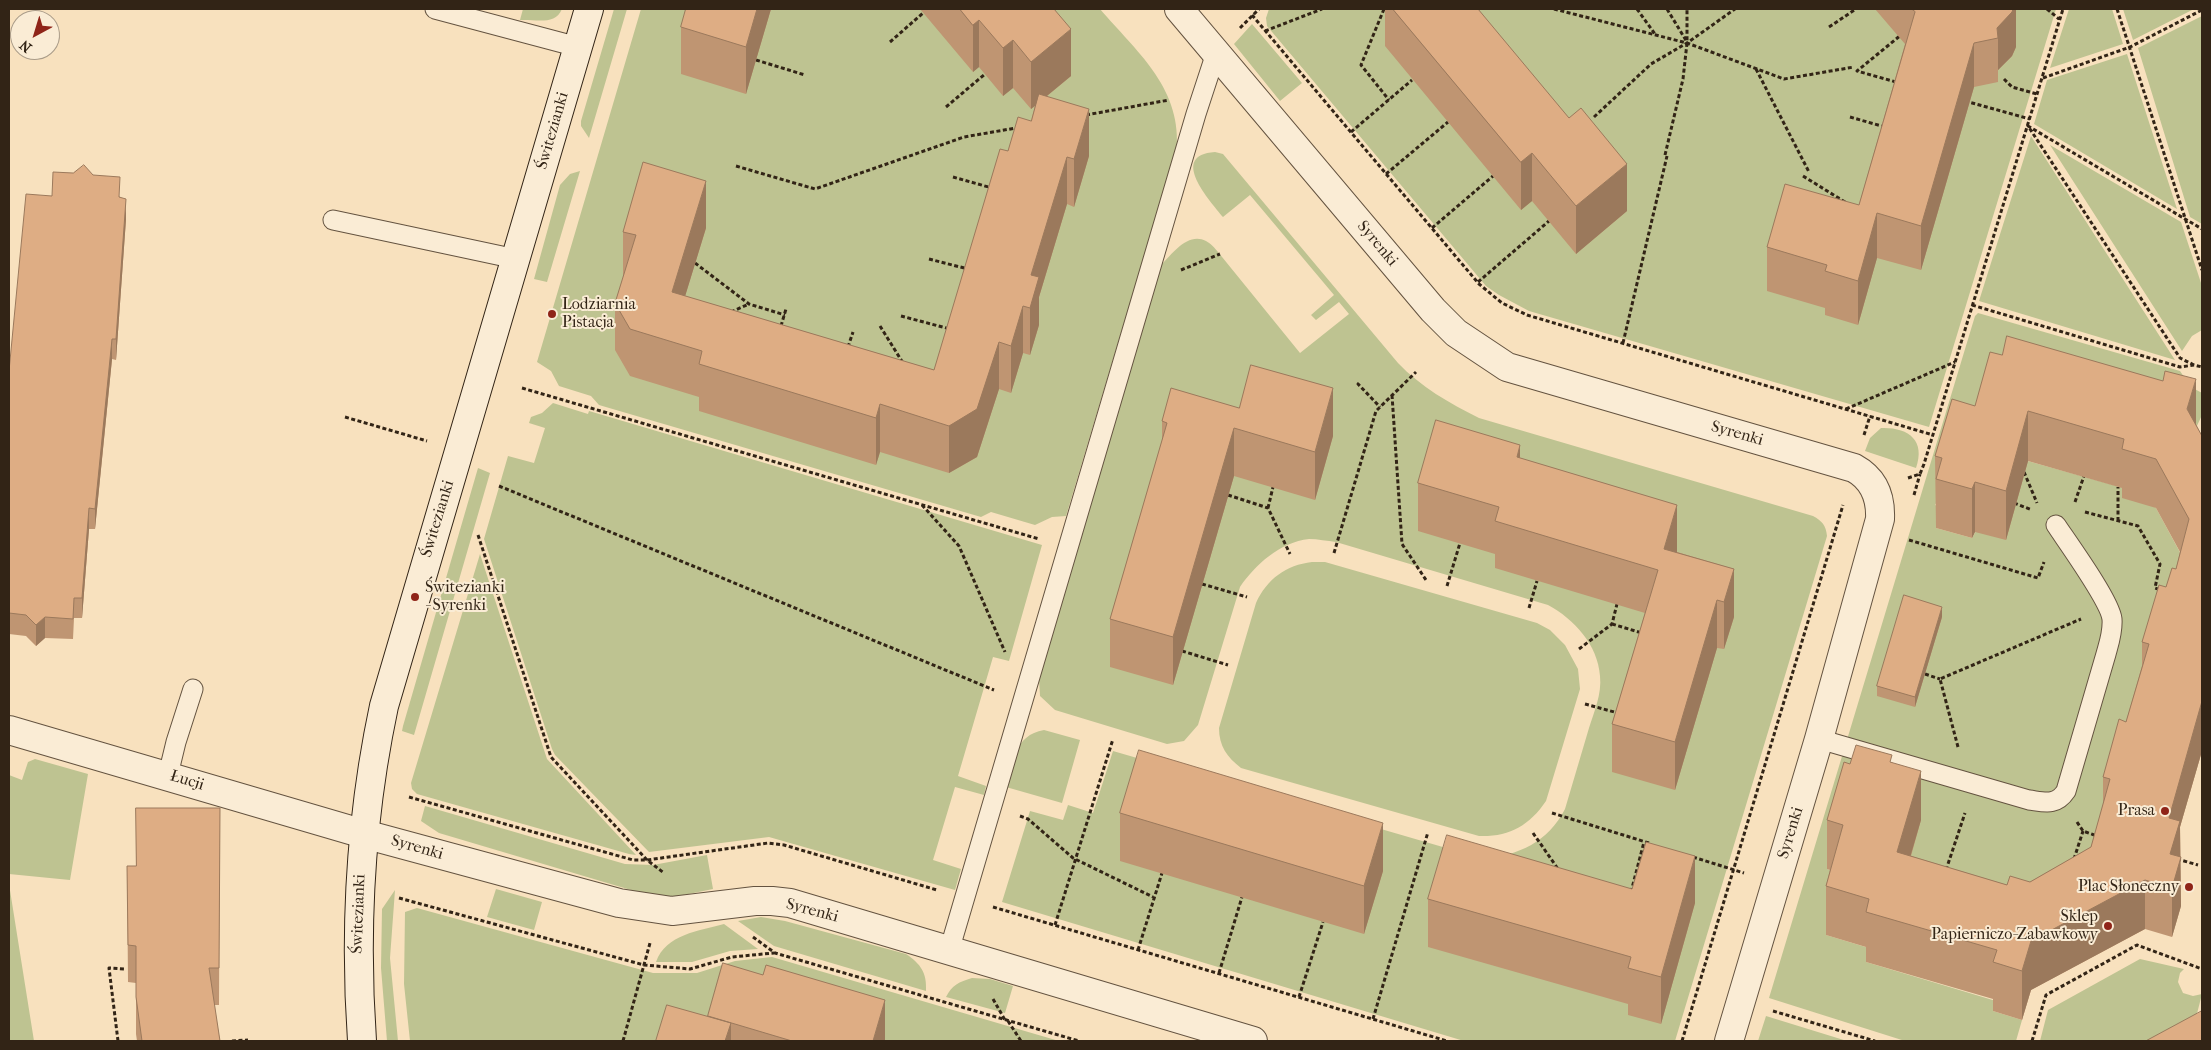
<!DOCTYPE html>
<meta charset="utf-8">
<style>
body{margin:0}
#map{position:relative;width:2211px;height:1050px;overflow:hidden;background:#f8e1be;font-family:"IM FELL French Canon",serif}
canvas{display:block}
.frame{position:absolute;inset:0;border:10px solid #322416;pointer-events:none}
.north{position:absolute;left:10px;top:10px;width:50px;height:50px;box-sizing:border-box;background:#faecd5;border:1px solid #aa9c89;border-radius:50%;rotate:219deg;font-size:14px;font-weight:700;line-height:20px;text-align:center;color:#322416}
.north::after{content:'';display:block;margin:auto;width:18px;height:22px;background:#8f2418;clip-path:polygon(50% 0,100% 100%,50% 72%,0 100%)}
</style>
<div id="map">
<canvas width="2211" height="1050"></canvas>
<div class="frame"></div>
<div class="north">N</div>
</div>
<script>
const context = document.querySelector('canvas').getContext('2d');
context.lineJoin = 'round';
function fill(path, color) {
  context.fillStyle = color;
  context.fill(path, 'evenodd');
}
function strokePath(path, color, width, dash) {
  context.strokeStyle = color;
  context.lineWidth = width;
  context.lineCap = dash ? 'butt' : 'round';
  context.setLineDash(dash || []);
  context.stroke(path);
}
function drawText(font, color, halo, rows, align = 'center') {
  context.font = font + ' "IM FELL French Canon",serif';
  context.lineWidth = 4;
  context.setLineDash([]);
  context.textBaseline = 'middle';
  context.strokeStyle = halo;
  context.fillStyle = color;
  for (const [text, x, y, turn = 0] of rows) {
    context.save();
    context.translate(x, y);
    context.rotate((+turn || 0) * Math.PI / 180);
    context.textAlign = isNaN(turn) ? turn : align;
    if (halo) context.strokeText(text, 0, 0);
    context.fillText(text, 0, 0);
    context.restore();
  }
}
fill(new Path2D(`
 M523 9H562C555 26 535 19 520 20Z
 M614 9H627L589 138 581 126V121Z
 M641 9H1100C1136 51 1180 86 1177 146L1066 516 1052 517 1035 525 991 512 981 517 599 405 591 396 559 386 551 371 537 362Z
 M1269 9H2056L1929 427 1529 311 1499 295 1486 286 1267 26 1266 18Z
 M2069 9H2112L2123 44 2050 68Z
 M2123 9H2194L2133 40Z
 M2202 16V224L2190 217 2138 48Z
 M1252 24 1302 83 1280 101 1234 44Z
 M2127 54 2177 209 2034 124 2047 80Z
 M2031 136 2175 360 1979 301Z
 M2050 145 2181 222 2202 286V330L2192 336 2182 351Z
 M1215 152 1223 154 1398 363C1421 387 1449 403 1479 418L1813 516C1822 521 1826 525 1827 536L1675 1041H1464L1002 902 1030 811 1063 820 1068 805 1093 813 1113 751 1484 859C1519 855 1548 842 1565 809 1573 782 1581 755 1589 728 1594 712 1602 694 1600 676 1598 645 1574 619 1548 605L1336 542C1327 541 1318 539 1309 539 1280 542 1255 565 1240 587L1198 725 1184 741 1167 744 1055 710 1040 696 1039 679 1162 264C1173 253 1188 232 1206 241 1210 243 1215 248 1218 252L1300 353 1349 314 1339 302 1316 320 1311 315 1334 295 1250 195 1223 217C1210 201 1168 155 1215 152Z
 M580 171 547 282 534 279 560 185 570 174Z
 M1978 313 2180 371 2191 387 2202 393V415L2196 428 2007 385 1935 505 1942 508 1936 528 1972 538 2017 458 2124 488 2156 508 2189 569 2104 848 1959 919 1902 848 1827 869 1853 877 1826 935 1869 948 1866 962 1996 1001 1993 1011 2022 1020 2016 1041H1905L1769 998 1975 316Z
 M553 403 588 414 589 411 1042 545 1009 661 993 657 958 776 986 786 984 795 955 787 933 860 961 869 955 890 769 837 649 852 555 755 552 749 484 539 508 456 534 463 545 428 529 423 531 417 542 413Z
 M1881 428C1908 427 1926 440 1916 468L1865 451 1870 438Z
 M478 468 490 473 414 735 402 731 403 726Z
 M480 554 547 759 636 855 629 854 417 794 412 789 411 783Z
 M1312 562H1325L1537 623 1550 630 1565 645 1578 669 1580 689 1546 801C1529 826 1509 837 1479 836L1241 768C1227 757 1219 746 1219 728L1256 603C1267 579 1286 565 1312 562Z
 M1044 730 1080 740 1062 803 1006 787C1013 763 1014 735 1044 730Z
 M35 759 88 774 70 880 9 874V775L22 780 28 762Z
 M425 806 625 864 653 865 707 855 713 889 674 897 641 893 439 833 421 821Z
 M9 884 34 1041H9Z
 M496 889 542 902 534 930 487 917Z
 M395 890 390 958 398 1041H387L381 968 382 909Z
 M417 908 653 973H697L735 961 772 957 1059 1041H410L404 984 405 912Z
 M761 917 785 921 906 954C921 964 927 973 926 991L774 946 738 921Z
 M724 924 758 949 730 951 692 962H656C666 934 699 931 724 924Z
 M2140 959 2184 969 2180 973 2178 982 2183 993 2193 996 2202 994 2190 1041H2040L2048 1010Z
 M972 978 990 979 1013 986 1005 1013 946 997C952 985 959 982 972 978Z
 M1766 1016 1847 1041H1758Z`), '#bec391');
const lane = new Path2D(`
 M435 9 578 47
 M333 220 516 259
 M1819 739 2029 800C2045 802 2056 806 2066 791L2106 654C2109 643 2113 632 2112 619 2110 601 2068 543 2056 525
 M168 775 176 742 193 689
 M949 951 1196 114 1216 53`);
const street = new Path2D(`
 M1179 9 1433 310 1456 333 1507 367 1854 468C1874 479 1881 497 1880 519L1819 739 1729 1041
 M9 730 364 834 619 903 672 911 755 901H772L790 903 1253 1041`);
const secondary = new Path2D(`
 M362 1041C354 927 360 819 384 706L589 9`);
strokePath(lane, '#645340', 21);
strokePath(street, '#645340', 30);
strokePath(secondary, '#322416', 30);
strokePath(new Path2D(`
 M1384 9 1361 65 1389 100
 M1554 9 1687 43 1784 79 1854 67
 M1637 9 1655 34
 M1667 9 1687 42
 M2047 9 2059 19
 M2117 9 2202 270
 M1252 15 1479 284 1502 303 1527 315 1933 435
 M1829 27 1856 9
 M1240 28 1259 9
 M1265 31 1322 9
 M890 42 923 13
 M756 60 805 75
 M1756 69 1809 172
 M2043 78 2130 47 2202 10
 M2004 79 2012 87 2037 94
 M1896 82 1857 71 1901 35
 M1965 101 2030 119
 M946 107 985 74
 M1086 115 1169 100
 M1594 117 1651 64 1687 43 1735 9
 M1850 117 1885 127
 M1351 132 1412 80
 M1665 155 1683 79 1687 43V9
 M736 166 815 189 964 137 1016 128
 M1386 174 1448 122
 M1803 176 1845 202
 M953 177 992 188
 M1432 228 1493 176
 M929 259 968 269
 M695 263 749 304 785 315
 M1181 270 1220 254
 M1478 282 1549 221
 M1972 305 2180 367 2194 365 2202 367
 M731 312 749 304
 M901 316 950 329
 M781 326 786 309
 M880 326 903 363
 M1623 343 1667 156
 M848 347 853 332
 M2194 365 2180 358 2028 126 2202 229
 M1359 383 1358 384 1380 407
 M522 388 1039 539
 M1392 395 1402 544 1426 580
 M1846 409 1955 362
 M345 417 427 441
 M1864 435 1870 416
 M2024 472 2037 503
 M1908 478 1920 474 1924 464 2063 9
 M499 486 994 690
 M1228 495 1268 508 1290 554
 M1914 495 1920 474
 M2075 502 2084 476
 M2014 503 2032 510
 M922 505 959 546 1005 652
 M1268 508 1273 487
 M2085 512 2138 526 2160 564 2155 588 2161 590
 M2118 521V487
 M478 535 551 757 647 860 664 873
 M1909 540 2038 578 2044 562
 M1334 553 1376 411 1416 372
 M1202 584 1247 597
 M1447 586 1460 543
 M1529 608 1537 581
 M1612 624 1642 633
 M1579 649 1612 624 1617 604
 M1182 651 1228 665
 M1925 674 1940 679
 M1585 704 1618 713
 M1958 747 1940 679 2081 619
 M409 797 633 860H647L768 843 784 845 937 890
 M1552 813 1649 843
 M1020 816 1028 819 1073 858 1153 897
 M2077 822 2083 831 2097 836
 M1533 833 1558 869
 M1693 857 1744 873
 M2074 859 2083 831
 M2177 859 2198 865
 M1946 870 1965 813
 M1631 892 1644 842
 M399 898 644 965 690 969 732 957 774 953
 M993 907 1447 1041
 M1055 925 1113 739
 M753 937 775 953 1079 1041
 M1138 950 1162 873
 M1219 973 1242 897
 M1299 997 1323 922
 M993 999 1005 1020
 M1773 1011 1875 1041
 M1373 1019 1428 832
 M1008 1021 1021 1041
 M118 1041 109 968 125 969
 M232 1041 248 1040
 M623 1041 650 943
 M1682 1041 1843 505
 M2032 1041 2046 995 2137 945 2202 969`), '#322416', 3, [4, 2.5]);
strokePath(lane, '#faecd5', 19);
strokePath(street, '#faecd5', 28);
strokePath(secondary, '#faecd5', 28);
fill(new Path2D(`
 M771 9 746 94 681 74V27Z
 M920 9H1054L1071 76 1047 96 1089 156 1074 207 1067 204 1039 297V325L1030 355 1023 353 1011 393 999 389 977 457 949 473 880 452 876 465 699 411V397L630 376 615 350V303L623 279V232L706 228 685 296 934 370 1008 151 1031 121 1035 106 1031 109 1013 88 1003 96 979 67 973 72Z
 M1385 9H1478L1627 211 1576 254 1532 201 1521 210 1385 46Z
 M1875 9H2016V47L2012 56 1998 70V82L1974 87 1921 270 1877 258 1858 325 1825 315V308L1767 291V247L1859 205 1905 44Z
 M93 175 120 197 126 219 116 360 112 359 95 529H89L82 618H74L73 639 45 638 36 646 26 636 9 634V371L52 196Z
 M1975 406 2196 424 2202 436V751L2180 827 2181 906 2172 937 2145 929 2031 990 2022 1020 1993 1011V999L1866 962V947L1826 935V886L1830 870 1827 869V820L1850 764 1892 762 1921 820 1911 856 2007 885 2030 882 2091 847 2103 805V777L2126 722 2142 666V642L2166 587 2176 569 2180 552 2156 508 2122 498V488L2028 461 2006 540 1975 532 1972 538 1936 528 1935 456Z
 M1162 421 1333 436 1315 500 1234 476 1173 685 1110 667V619L1162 441Z
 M1520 458 1677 552 1734 569V617L1724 649 1717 648 1675 790 1612 772V724L1645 613 1495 568V554L1418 531V483Z
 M1942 617 1915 707 1877 696V686Z
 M220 808 219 1005H214L220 1041H137L136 1034V983L128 982 127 866H136Z
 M1120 813 1383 871 1364 934 1120 861Z
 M1632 889 1695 903 1661 1024 1628 1015V1004L1428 947V899Z
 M723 963 885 1041H656L708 1017Z`), '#bf9572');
fill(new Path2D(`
 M757 9H771L746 94V47Z
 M2013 9H2016V47L2012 56 1998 70V38L1997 28Z
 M979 20V67L973 72V25Z
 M1071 29V76L1031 109V62Z
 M1013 40V88L1003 96V48Z
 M1974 43V87L1921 270V226Z
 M1089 109V156L1074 207V159Z
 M1532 153V201L1521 210V162Z
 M1067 157V204L1039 297V325L1030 355V308L1031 275Z
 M1627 164V211L1576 254V206Z
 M706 181V228L672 339V292Z
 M126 199V219L116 360V339Z
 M1877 213V258L1858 325V281Z
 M1023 306V353L1011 393V346Z
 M112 339V359L95 529V509Z
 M999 342V389L977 457 949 473V426Z
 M2196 379V428L2187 409Z
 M1333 388V436L1315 500V452Z
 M880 404V452L876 465V418Z
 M2028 411V461L2006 540V491Z
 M1234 428V476L1173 685V637Z
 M1520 445V493L1517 457Z
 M1975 482V532L1972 538V489Z
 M1677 505V553L1664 549Z
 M89 508V529L82 618V598Z
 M1734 569V617L1724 649V602Z
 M1717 600V648L1675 790V742Z
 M1942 607V617L1915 707V697Z
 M45 617V638L36 646V625Z
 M2202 701V751L2180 827 2181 906 2172 937V888L2169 818Z
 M1921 771V820L1897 902V852Z
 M1383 823V871L1364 934V886Z
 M1695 856V903L1661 1024V977Z
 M2145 880V929L2031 990 2022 1020V971L2031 941Z
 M885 1000V1041H873Z
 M731 1023V1041H725Z`), '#9b795c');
const building = new Path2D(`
 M686 9H757L746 47 681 27Z
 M960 9H1054L1071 29 1031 62 1013 40 1003 48 979 20 973 25Z
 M1393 9H1478L1569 118 1581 108 1627 164 1576 206 1532 153 1521 162Z
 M1912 9H2013L2012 12 1997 28 1998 38 1974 43 1921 226 1877 213 1858 281 1825 271 1827 265 1767 247 1785 184 1859 205 1915 12Z
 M1039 94 1089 109 1074 159 1067 157 1031 275 1039 277 1030 308 1023 306 1011 346 999 342 977 409 949 426 880 404 876 418 699 364 702 351 630 329 615 303 636 235 623 232 643 162 706 181 672 292 934 370 1000 149 1008 151 1018 117 1031 121Z
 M84 165 93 175 120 177 119 197 126 199 116 339H112L95 509 89 508 82 598H74L73 619 45 617 36 625 26 615 9 613V371L26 194 52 196 53 172 73 173Z
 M2007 336 2163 381 2165 371 2196 379 2187 409 2202 436V701L2169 818 2180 821 2170 854 2181 857 2172 888 2145 880 2031 941 2022 971 1993 962 1997 950 1866 912 1869 899 1826 886 1843 825 1827 820 1844 762 1850 764 1856 745 1892 755 1890 762 1921 771 1897 852 2007 885 2010 876 2030 882 2091 847 2110 779 2103 777 2119 719 2126 722 2149 644 2142 642 2159 585 2166 587 2172 568 2176 569 2189 519 2156 459 2122 449 2124 439 2028 411 2006 491 1975 482 1972 489 1936 479 1942 458 1935 456 1952 399 1975 406 1990 352 2002 355Z
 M1251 365 1333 388 1315 452 1234 428 1173 637 1110 619 1167 423 1162 421 1171 388 1239 408Z
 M1436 420 1520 445 1517 457 1677 505 1664 549 1734 569 1724 602 1717 600 1675 742 1612 724 1658 570 1495 521 1499 507 1418 483Z
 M1904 595 1942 607 1915 697 1877 686Z
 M1139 750 1383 823 1364 886 1120 813Z
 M136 808H220L219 968H209L220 1041H142L136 997V946L128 945 127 866H136Z
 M1447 835 1632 889 1646 842 1695 856 1661 977 1628 968 1631 957 1428 899Z
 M723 963 763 975 766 965 885 1000 873 1041H792L708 1016Z
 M667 1005 731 1023 725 1041H656Z
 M2202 1011V1041H2146Z`);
fill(building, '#dead84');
strokePath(building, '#9b795c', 1);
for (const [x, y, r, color] of [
 [552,314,5,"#8f2418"],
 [415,597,5,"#8f2418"],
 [2165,811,5,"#8f2418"],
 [2189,887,5,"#8f2418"],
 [2108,926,5,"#8f2418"]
]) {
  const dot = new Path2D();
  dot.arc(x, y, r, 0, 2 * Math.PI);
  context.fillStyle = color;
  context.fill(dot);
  strokePath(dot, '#faecd5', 2);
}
drawText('16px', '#322416', '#faecd5', [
 ["Świtezianki",553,131,-74],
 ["Syrenki",1377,244,50],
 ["Syrenki",1737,434,16],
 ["Świtezianki",438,519,-73],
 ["Łucji",187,781,17],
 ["Syrenki",1791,833,-73],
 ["Syrenki",417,848,16],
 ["Syrenki",812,911,15],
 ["Świtezianki",359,914,-88]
]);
drawText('16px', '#322416', '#faecd5', [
 ["Lodziarnia",562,305,"left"],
 ["Pistacja",562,323,"left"],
 ["Świtezianki",425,588,"left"],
 ["- Syrenki",425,606,"left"],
 ["Prasa",2155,811],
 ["Plac Słoneczny",2179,887],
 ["Sklep",2098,917],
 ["Papierniczo-Zabawkowy",2098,935]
], 'right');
</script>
